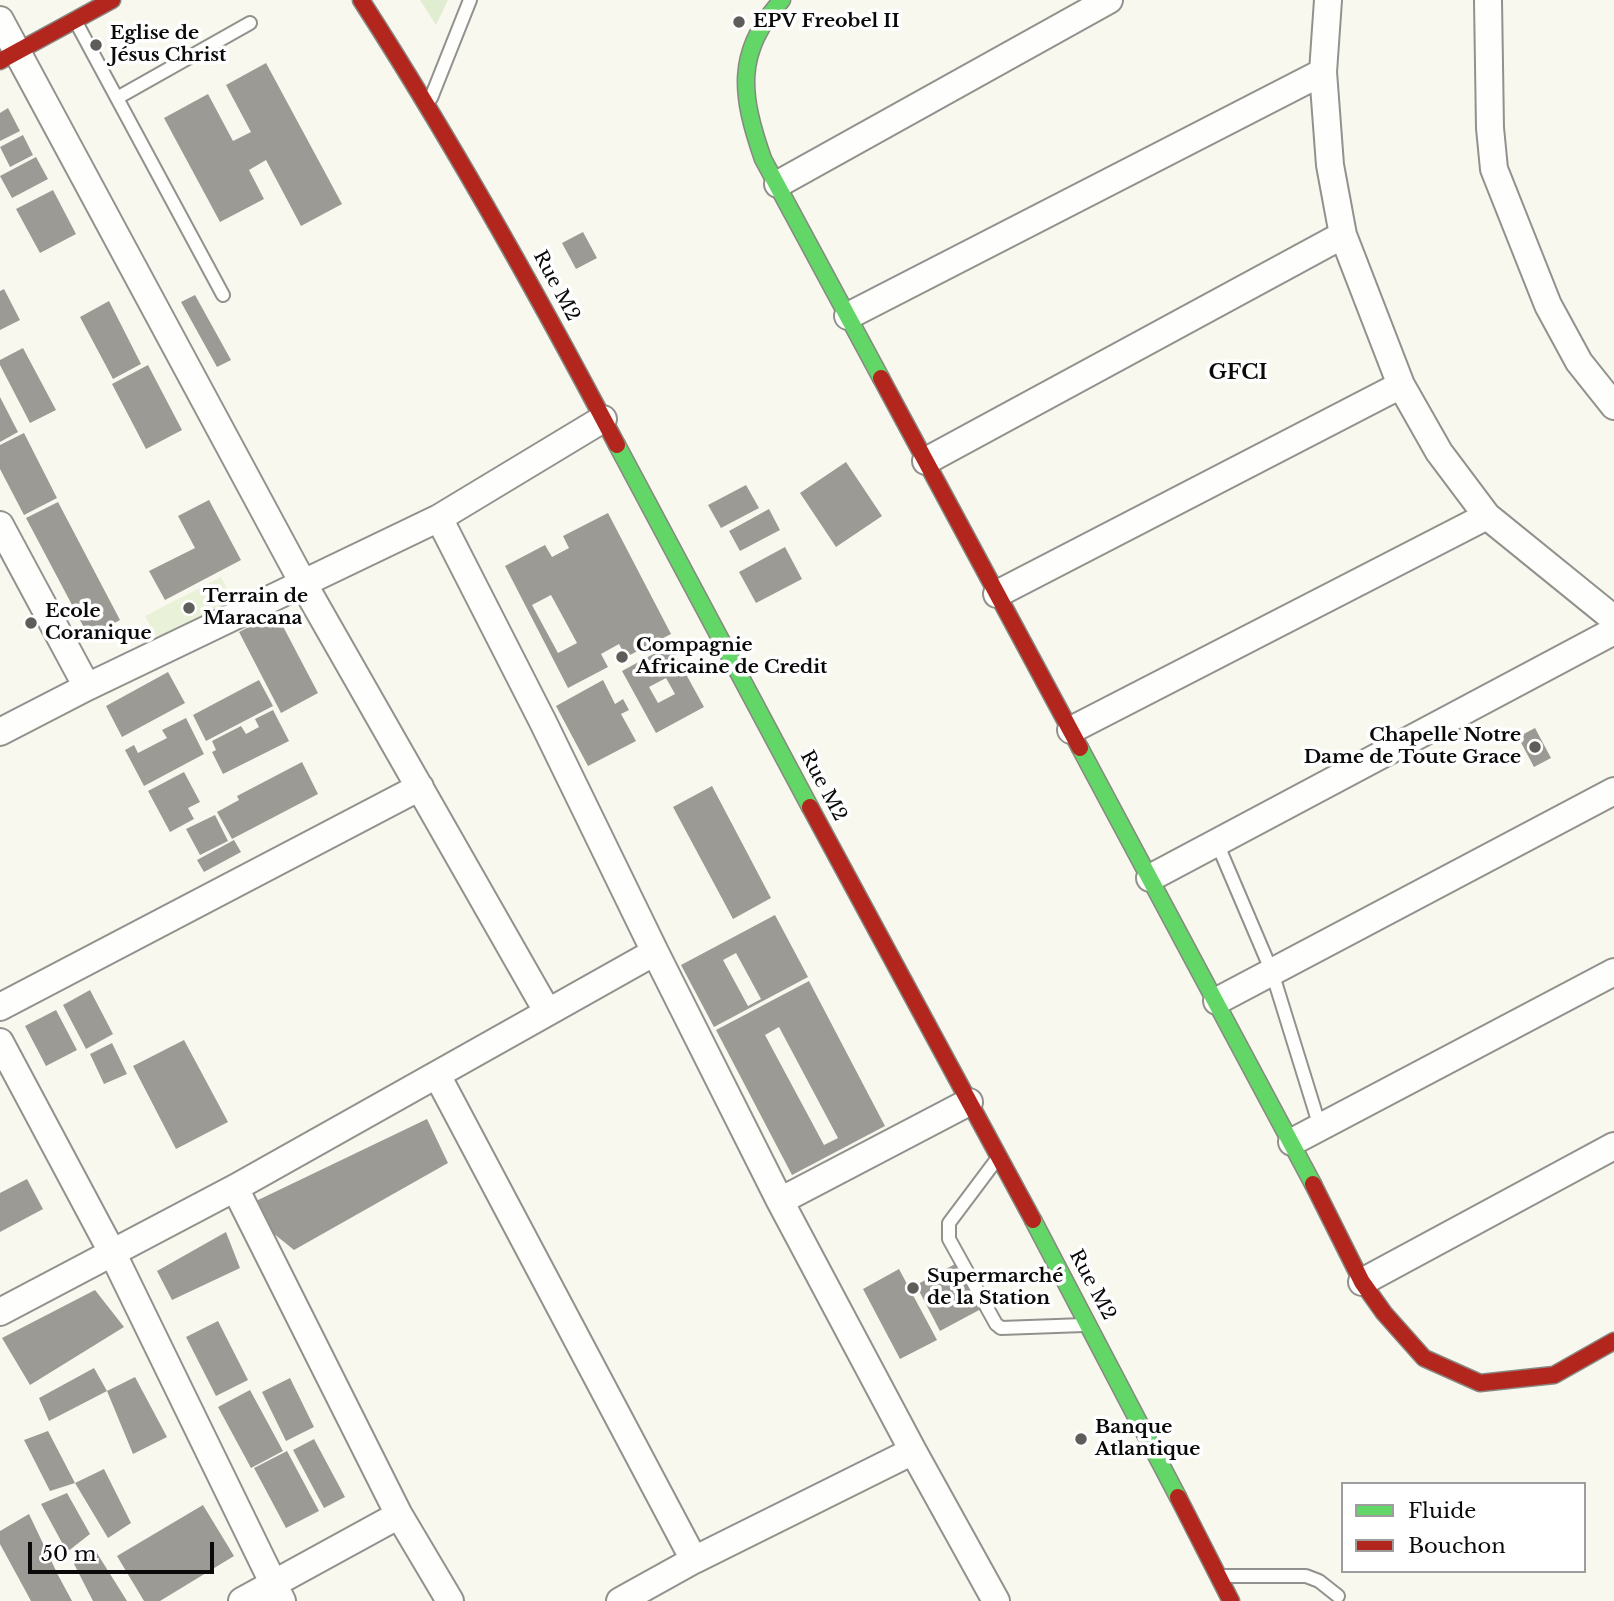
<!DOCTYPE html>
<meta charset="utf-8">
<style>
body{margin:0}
#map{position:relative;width:1614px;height:1601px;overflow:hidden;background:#f9f8ee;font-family:"Libre Baskerville",serif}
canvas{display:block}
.legend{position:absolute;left:1341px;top:1482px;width:245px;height:91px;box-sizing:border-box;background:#fff;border:2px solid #9d9d9d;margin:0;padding:9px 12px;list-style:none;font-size:21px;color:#0a0a0a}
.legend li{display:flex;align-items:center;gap:14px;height:35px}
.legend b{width:35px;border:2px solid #9d9d9d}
.scale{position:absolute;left:28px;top:1542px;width:186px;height:32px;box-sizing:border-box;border:4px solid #0a0a0a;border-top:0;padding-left:9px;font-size:21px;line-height:24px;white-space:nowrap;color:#0a0a0a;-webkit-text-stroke:5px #fff;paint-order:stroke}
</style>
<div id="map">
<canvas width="1614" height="1601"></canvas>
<ul class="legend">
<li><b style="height:9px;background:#63d668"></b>Fluide</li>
<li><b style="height:9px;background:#b3261e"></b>Bouchon</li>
</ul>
<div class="scale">50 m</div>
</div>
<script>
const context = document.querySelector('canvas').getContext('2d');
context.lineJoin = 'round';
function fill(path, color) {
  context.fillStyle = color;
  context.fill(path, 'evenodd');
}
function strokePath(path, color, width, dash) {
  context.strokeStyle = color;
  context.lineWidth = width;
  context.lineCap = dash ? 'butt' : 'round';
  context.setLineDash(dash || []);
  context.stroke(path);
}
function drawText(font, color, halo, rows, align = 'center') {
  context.font = font + ' "Libre Baskerville",serif';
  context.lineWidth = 7;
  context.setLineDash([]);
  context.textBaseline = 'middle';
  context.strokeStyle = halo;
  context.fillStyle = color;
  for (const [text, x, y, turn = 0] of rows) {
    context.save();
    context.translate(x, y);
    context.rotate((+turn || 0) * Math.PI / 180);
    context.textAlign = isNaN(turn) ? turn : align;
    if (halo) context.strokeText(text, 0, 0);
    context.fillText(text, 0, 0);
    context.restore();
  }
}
fill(new Path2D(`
 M420 0H448L436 25Z`), '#e0edd0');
fill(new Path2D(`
 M221 577 233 600 158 640 145 616Z`), '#eaf1d9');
fill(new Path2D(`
 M266 63 342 204 301 226 266 160 249 170 264 199 220 222 164 118 208 94 233 141 251 132 226 85Z
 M8 108 20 131 0 141V113Z
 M23 135 33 155 10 167 0 147Z
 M36 157 48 179 12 198 0 176Z
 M53 190 76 234 40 253 16 209Z
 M583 232 597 258 576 269 562 243Z
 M4 289 20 320 0 330V291Z
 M195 295 231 360 217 367 181 302Z
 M109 301 141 364 113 379 80 317Z
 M23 348 56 410 30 423 0 365V360Z
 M148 365 182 430 146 449 112 384Z
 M0 397 18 432 0 442Z
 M24 433 57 498 24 515 0 469V445Z
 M846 462 882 516 836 547 800 493Z
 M746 485 759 508 721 528 708 505Z
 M209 500 241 560 165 600 149 571 195 548 178 516Z
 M58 502 120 620 89 637 26 518Z
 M769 509 780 530 740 551 729 531Z
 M608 513 671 634 626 657 619 644 601 654 608 667 568 688 505 566 545 545 552 557 569 548 563 536ZM551 595 577 643 558 653 532 605Z
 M785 547 802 579 756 603 739 572Z
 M276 613 318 693 281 713 239 632Z
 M670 645 704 707 656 733 622 671ZM666 678 675 694 658 703 649 687Z
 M168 672 185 703 122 737 106 706Z
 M259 680 273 706 206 741 193 715Z
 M603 680 615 704 623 699 629 710 621 714 636 741 588 766 556 706Z
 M273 710 289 741 223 774 212 752 216 750 212 741 241 726 246 734 259 727 255 719Z
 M186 718 204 754 144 786 125 750 134 745 138 753 167 738 162 730Z
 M1535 728 1551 758 1534 767 1518 737Z
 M302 762 318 794 232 839 217 812 239 800 237 796Z
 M184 772 200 802 188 808 194 819 170 832 148 791Z
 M712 786 771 898 733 919 673 807Z
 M215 815 228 841 200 855 186 829Z
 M234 840 241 852 204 872 197 860Z
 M775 915 808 977 714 1027 681 965ZM736 953 761 999 748 1006 723 960Z
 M809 981 885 1126 792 1175 716 1030ZM779 1027 838 1138 824 1145 765 1035Z
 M90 990 113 1034 86 1049 63 1005Z
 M56 1010 77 1050 46 1066 25 1026Z
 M184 1040 228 1122 176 1149 133 1066Z
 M112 1043 127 1074 104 1084 90 1054Z
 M427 1119 448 1163 294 1250 273 1233 256 1201Z
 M27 1179 43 1209 0 1232V1193Z
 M226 1232 240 1268 172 1300 157 1271Z
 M957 1263 981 1309 940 1331 916 1285Z
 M899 1269 937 1340 900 1359 863 1289Z
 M95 1290 124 1327 30 1385 2 1338Z
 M218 1321 248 1380 216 1396 186 1337Z
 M94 1368 107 1391 49 1421 39 1398Z
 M135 1377 167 1437 133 1454 107 1391Z
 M290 1378 314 1427 286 1441 262 1392Z
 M250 1390 283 1451 251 1468 218 1407Z
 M48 1431 75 1483 50 1491 24 1440Z
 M314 1439 345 1497 324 1508 293 1450Z
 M287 1451 319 1511 286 1528 254 1468Z
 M104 1469 131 1523 108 1538 75 1483Z
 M67 1493 90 1534 67 1552 41 1504Z
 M203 1505 234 1556 160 1601H144L117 1556Z
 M29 1514 58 1575 72 1601H31L0 1544V1531Z
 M95 1550 127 1601H93L73 1562Z`), '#9c9a94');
const lane = new Path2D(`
 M77 24 223 295
 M117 98 250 23
 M431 98 470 0
 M1217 843 1272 972 1320 1127
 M997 1159 949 1223V1239L996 1324 1001 1328 1084 1325
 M1222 1576H1306L1319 1581 1338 1596`);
const street = new Path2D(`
 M1328 0 1323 72 1330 165 1343 235 1401 385 1439 452 1487 516 1614 619
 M1488 0 1490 128 1494 169 1548 305 1579 362 1614 406
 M0 20 303 583 547 1011
 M778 184 1109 0
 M848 316 1323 72
 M926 461 1343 235
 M439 518 543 722 655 952 780 1201 913 1451 996 1601
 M0 525 87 687
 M997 594 1401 385
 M1071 730 1487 516
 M0 732 87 687 439 518 603 419
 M1150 878 1614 631
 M1217 1001 1614 791
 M0 1007 420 787
 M0 1042 113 1254 282 1601
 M437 1075 694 1560
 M1292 1142 1614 972
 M235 1188 399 1515 450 1601
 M780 1201 969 1102
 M1362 1282 1614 1146
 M0 1312 235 1188 655 952
 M242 1601 399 1515
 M620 1601 694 1560 913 1451`);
const fast = new Path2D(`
 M782 0C734 52 741 96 763 159L881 378
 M617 445 810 807
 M1080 748 1313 1184
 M1033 1220 1178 1497`);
const jam = new Path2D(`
 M361 0C454 144 537 293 617 445
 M0 61 112 0
 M881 378 1080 748
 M810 807 1033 1220
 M1313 1184 1362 1282 1384 1313 1424 1358 1480 1383 1554 1375 1614 1341
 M1178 1497 1231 1601`);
strokePath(lane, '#92918d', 16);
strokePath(street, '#92918d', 30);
strokePath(fast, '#888883', 19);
strokePath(jam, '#888883', 19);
strokePath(lane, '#fefefc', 12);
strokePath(street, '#fefefc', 26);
strokePath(fast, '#63d668', 16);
strokePath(jam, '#b3261e', 16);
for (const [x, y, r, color] of [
 [739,22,7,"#5e5d5a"],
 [96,45,7,"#5e5d5a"],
 [189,608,7,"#5e5d5a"],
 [31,623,7,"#5e5d5a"],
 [622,657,7,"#5e5d5a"],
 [1535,747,7,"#5e5d5a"],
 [913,1288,7,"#5e5d5a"],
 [1081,1439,7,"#5e5d5a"]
]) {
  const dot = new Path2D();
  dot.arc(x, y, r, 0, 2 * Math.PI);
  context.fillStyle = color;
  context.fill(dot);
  strokePath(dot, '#fff', 2.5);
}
drawText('bold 19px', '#0a0a0a', '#fff', [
 ["EPV Freobel II",753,22],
 ["Eglise de",110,34],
 ["Jésus Christ",110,56],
 ["Terrain de",203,597],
 ["Maracana",203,619],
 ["Ecole",45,612],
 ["Coranique",45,634],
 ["Compagnie",636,646],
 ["Africaine de Credit",636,668],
 ["Chapelle Notre",1521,736,"right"],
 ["Dame de Toute Grace",1521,758,"right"],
 ["Supermarché",927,1277],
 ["de la Station",927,1299],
 ["Banque",1095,1428],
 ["Atlantique",1095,1450]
], 'left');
drawText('19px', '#0a0a0a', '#fff', [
 ["Rue M2",556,286,62],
 ["Rue M2",823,786,62],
 ["Rue M2",1092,1285,62]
]);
drawText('bold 21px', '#0a0a0a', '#fff', [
 ["GFCI",1238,373]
]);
</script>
